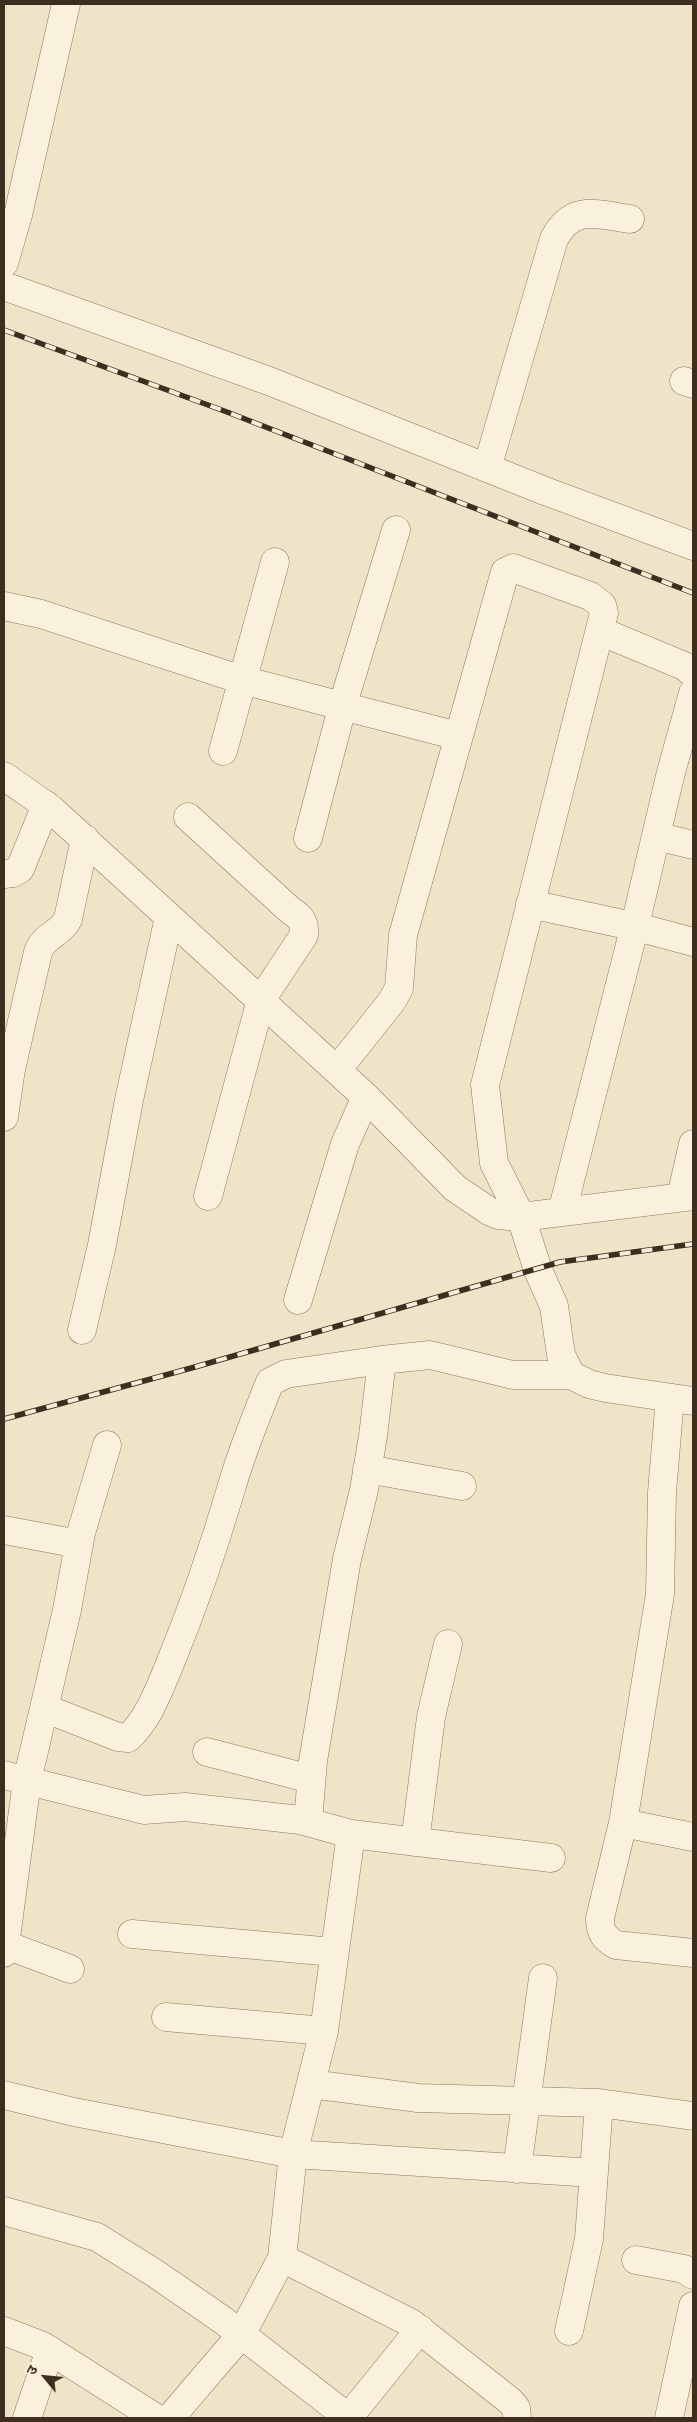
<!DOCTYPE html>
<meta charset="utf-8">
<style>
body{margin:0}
#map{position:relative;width:697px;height:2422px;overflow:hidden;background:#f0e4c8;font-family:"Roboto Serif","Noto Sans Devanagari",serif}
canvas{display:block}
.frame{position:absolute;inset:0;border:5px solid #3d2e20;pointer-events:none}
.north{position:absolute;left:20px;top:2352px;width:50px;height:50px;-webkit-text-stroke:4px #f7eed8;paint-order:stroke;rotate:298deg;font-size:14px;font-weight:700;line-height:20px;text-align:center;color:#3d2e20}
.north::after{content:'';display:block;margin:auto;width:18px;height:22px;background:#3d2e20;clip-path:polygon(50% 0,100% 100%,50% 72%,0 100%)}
</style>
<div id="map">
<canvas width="697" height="2422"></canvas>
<div class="frame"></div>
<div class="north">उ</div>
</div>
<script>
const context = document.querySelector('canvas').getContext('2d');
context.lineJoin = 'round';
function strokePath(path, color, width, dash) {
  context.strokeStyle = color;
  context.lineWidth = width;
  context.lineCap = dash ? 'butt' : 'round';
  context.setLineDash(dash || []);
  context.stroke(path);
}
const minor = new Path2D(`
 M4 263 18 215 66 4
 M4 286 269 381 545 491 693 546
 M684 381 693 384
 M487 468 554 239C572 204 597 214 630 219
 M4 606 41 614 242 680 458 736
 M600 631 684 666 693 673
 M223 751 275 562
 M4 776 51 809 366 1097 455 1188 489 1211 498 1215 521 1217 693 1196
 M188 817 291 911C301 917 305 922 304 935L261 1000 208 1196
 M656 836 693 845
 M308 838 343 704 396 530
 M4 874 13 873 20 869 46 805
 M530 904 637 927 693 942
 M4 1063 11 1069 4 1117
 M11 1069 38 952C44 935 61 934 68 919L85 839
 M337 1070 392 1001 399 988 403 935 505 572 513 568 590 596 602 605 604 613 485 1085 494 1163 521 1217 538 1270 554 1306 561 1355 571 1375 589 1384 605 1388 693 1401
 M681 1197 693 1144
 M562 1212 636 921 670 776 693 693
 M298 1300 345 1144 366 1097
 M82 1330 102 1245 129 1100 169 917
 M670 1398 662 1492 660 1594 623 1823 600 1918C600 1932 604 1938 616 1945L693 1953
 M367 1469 462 1486
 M4 1530 79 1544
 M44 1708 118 1737 128 1738C148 1720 158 1692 169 1666 193 1608 213 1550 231 1489 241 1453 256 1417 270 1382L286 1374 382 1360 430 1355 513 1375H571
 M207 1752 311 1779
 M4 1775 144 1810 185 1807 300 1820 351 1834 551 1858
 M308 1822 313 1761 347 1559 364 1490 373 1436 382 1360
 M623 1823 693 1837
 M351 1834 324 2031 293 2154 594 2173
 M415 1842 431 1717 448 1644
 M132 1934 333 1952
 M6 1945 70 1969
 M4 1953 27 1781 67 1610 81 1533 107 1445
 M166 2017 324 2031
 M311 2084 418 2098 599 2103 693 2116
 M4 2095 74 2112 293 2154 282 2258 411 2323 510 2401 516 2408 517 2418
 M517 2169 543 1978
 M4 2211 97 2237 156 2274 224 2321 349 2418
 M636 2260 684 2269 693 2275
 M4 2331 43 2346 156 2418
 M569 2331 589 2239 599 2103
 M27 2418 50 2350
 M170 2418 241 2335 282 2258
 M348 2418 420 2329
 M669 2418 693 2306`);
strokePath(minor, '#8d765c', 29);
strokePath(minor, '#faf1dc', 28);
const rail = new Path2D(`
 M4 330 227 412 693 593
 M4 1419 195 1367 560 1262 693 1244`);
strokePath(rail, '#3d2e20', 5.5);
strokePath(rail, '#f7eed8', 4, [11]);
</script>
